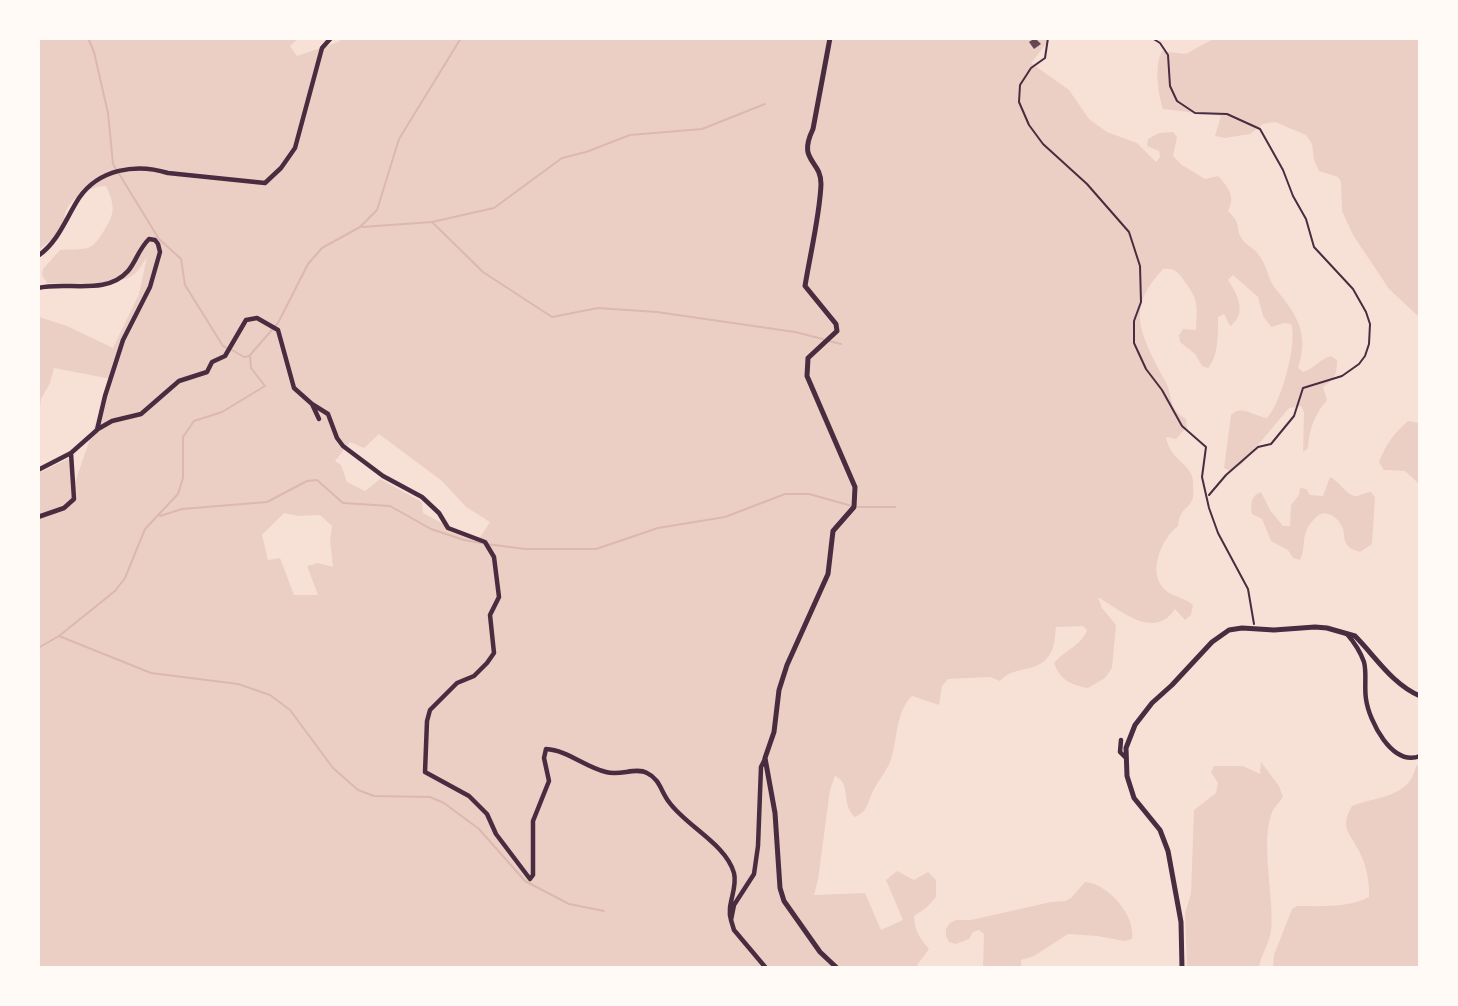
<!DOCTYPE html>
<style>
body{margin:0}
#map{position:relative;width:1458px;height:1006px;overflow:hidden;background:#f7e1d7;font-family:"DejaVu Sans",sans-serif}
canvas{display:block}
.frame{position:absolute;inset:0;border:40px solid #fffaf5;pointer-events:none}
</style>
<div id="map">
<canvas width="1458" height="1006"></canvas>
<div class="frame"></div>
</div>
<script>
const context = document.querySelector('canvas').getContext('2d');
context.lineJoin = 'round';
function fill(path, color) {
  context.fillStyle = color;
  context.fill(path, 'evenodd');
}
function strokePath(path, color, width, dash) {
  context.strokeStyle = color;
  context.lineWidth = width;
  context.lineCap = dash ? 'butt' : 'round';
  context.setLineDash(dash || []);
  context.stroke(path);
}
fill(new Path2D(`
 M39 38 298 39 290 46 297 56 338 42 343 38 1050 39 1031 63 1069 90 1089 119 1107 132 1137 143 1156 162 1160 157 1159 151 1147 146 1148 139 1159 133 1173 132 1177 137 1173 156 1182 165 1205 179 1218 176C1228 187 1236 196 1228 211 1243 225 1234 227 1242 239 1246 245 1254 248 1258 254 1267 264 1268 280 1275 288 1296 314 1310 333 1298 368L1303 372C1314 369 1320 359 1331 356L1337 360C1337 375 1335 379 1323 387L1327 400C1315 414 1309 429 1308 448L1303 452 1304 412 1301 406 1289 408 1242 464 1230 471 1224 468 1231 415C1242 404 1253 416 1267 418 1281 404 1298 342 1291 324L1284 323 1271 327 1263 316 1258 297 1233 275 1228 280C1237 293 1248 314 1230 326L1224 314 1218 317C1218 334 1219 355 1208 368L1202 366 1195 354 1180 342 1179 335 1183 329 1196 330C1197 306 1199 301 1185 282 1178 272 1175 268 1163 269 1129 306 1137 326 1158 368 1161 374 1166 381 1168 387 1173 403 1170 409 1186 419L1187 427 1176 439 1166 437C1170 461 1193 464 1193 482 1193 486 1194 494 1193 498 1188 511 1180 507 1178 526 1162 538 1147 572 1164 589 1172 597 1184 597 1193 605L1191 615 1185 620 1175 609C1154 641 1120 610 1098 597L1102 608 1116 625 1112 668 1105 678 1088 688C1071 685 1060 680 1054 663 1065 650 1081 646 1087 630L1083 626 1056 627C1055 634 1055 644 1052 650 1041 676 1016 663 1000 681L990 677 948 679 942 686 939 705 912 696C895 712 898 741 890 762 886 772 878 781 873 791 868 801 868 812 855 817 840 804 852 783 835 776L830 790 818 880 814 895 865 893 881 930 903 920 886 880 897 871 914 880 928 872 936 880V897L926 908 914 916C914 930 920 938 929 949L917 965 919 968 39 967V473L72 457 75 482 111 379 54 368 50 383 41 399 39 417V317L67 326 113 348 139 294 147 257C143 263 138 273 130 277 116 284 63 284 47 283L42 275 43 269 60 250C69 249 79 250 88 248 93 246 97 241 100 237 114 215 117 210 106 186 89 187 70 197 65 214 64 218 65 222 64 226 60 235 46 243 39 250ZM379 434 442 481 466 507 490 522 477 542 423 513 422 502 380 479 365 491 347 482 341 465 335 461 350 442 364 448ZM284 513 298 516 320 515 332 526 330 541 333 567 318 563 307 566 318 595H294L280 558 268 560 262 535Z
 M1213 39H1419V317L1389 289 1353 235 1342 211 1341 182 1338 177 1319 171 1314 160 1312 144 1306 135 1275 122 1263 124 1250 134 1225 138 1215 136 1221 116 1163 109C1158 93 1154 66 1162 51L1186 54Z
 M1408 421 1419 423V484L1405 471 1384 470 1379 462C1386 444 1394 433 1408 421Z
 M1330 477C1339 481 1345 493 1354 496 1359 497 1365 492 1371 492L1375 497 1372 544 1360 552C1354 550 1349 549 1346 543 1343 538 1345 532 1342 527 1338 516 1324 508 1315 518 1298 537 1308 544 1300 560L1293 558 1288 550 1271 541 1262 519 1252 514C1250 503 1251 496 1261 492L1270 510 1283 526H1290L1291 505 1299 495 1300 488 1306 489 1310 495 1323 496Z
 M1261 762 1279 786 1283 797C1280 801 1276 806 1273 810 1259 841 1275 896 1271 931 1269 944 1261 955 1259 967H1187L1185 913 1191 894 1194 810 1216 793 1218 783 1211 772 1214 766H1243L1260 774Z
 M1419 765V967H1273L1274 955 1292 909 1297 906C1321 906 1348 908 1369 897 1370 883 1366 865 1360 853 1350 832 1339 829 1352 806 1377 796 1410 798 1416 766Z
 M1085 882C1107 883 1136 915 1132 939L1125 941 1097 936 1068 934 1034 956 1021 960V967L983 968 984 934 979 930 973 932 969 939 956 944 949 942 946 936V929L950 923 956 920H971L1051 902 1065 901 1071 898Z`), '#ebcfc5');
strokePath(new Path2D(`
 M88 38 94 52 108 113 113 164 159 239 181 259 185 285 223 346 227 348
 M432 222 483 272 552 317 598 308 657 312 795 332 823 339
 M362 227 432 222 494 208 562 158 586 152 630 135 702 129 765 104
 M829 341 841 344
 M232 350 244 357 249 356
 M858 507H895
 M160 516 182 509 267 502 307 481 317 480 343 503 390 506 431 529 464 540 481 543
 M487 544 525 549H596L658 528 725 517 785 494H809L852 506
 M59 636 151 673 238 684 270 695 290 710 333 768 358 790 374 796 430 797 444 803 479 829 525 881 569 904 604 911
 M38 648 59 636 115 591 125 578 145 529 178 494 183 478V437L194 421 222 412 265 386 251 368 250 355 278 323 308 264 322 248 360 227 377 210 399 139 461 38`), '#dcb8b0', 2);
fill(new Path2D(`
 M1035 38 1041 44 1034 49 1029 42Z`), '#644757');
strokePath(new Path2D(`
 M1048 38 1045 58 1031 68 1020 85 1019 102 1029 125 1043 144 1087 184 1129 232 1140 266 1141 302 1134 321V343L1146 369 1162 390 1182 426 1206 447 1202 477 1209 508 1218 533 1248 589 1254 624
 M1152 38 1160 43 1168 55 1170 86 1177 101 1195 113 1227 114 1260 129 1283 170 1293 196 1306 219 1314 247 1353 289 1366 312 1370 324 1369 344 1365 356 1359 364 1342 376 1303 388 1294 416 1271 444 1258 447 1226 475 1209 495`), '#4a2c40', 2);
strokePath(new Path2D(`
 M38 256C59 241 66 218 79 198 99 169 136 163 168 173L265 183 281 168 295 148 322 48 331 38
 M38 288C67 281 106 296 128 271 136 262 138 250 149 239L155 240 158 244 160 252 150 287 123 340 105 396 97 430 71 453 74 499 64 508 38 517
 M312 404 328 414 337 438 343 446 383 476 422 497 439 513 448 528 485 542 494 557 499 597 490 615 494 653 487 663 474 676 457 683 430 710 427 721 425 772 469 796 487 814 496 834 530 879 533 875V821L549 781 544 758 546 749C567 750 585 767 606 772 620 776 636 767 647 773 660 779 661 792 669 802 686 826 726 844 734 873 738 889 726 905 731 920
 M98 429 112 421 141 414 179 381 207 372 212 362 225 356 246 320 257 318 278 330 294 388 312 404 319 419
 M38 470 71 453
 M1347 634C1354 642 1360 651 1364 662 1367 673 1364 687 1366 699 1369 721 1392 767 1420 756
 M1121 740 1120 752 1125 757
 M765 759 761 767 758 846 754 874 734 905 731 920 734 930 766 968`), '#4a2c40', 4.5);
strokePath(new Path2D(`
 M830 38 813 129C797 162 821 159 821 184 820 214 810 255 805 286L836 324 837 331 808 358 807 376 855 487 854 507 833 531 828 574 787 665 779 690 774 732 765 758 775 813 780 888 784 901 820 952 837 968
 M1182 968 1181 922 1168 851 1160 830 1134 798 1127 776 1126 748 1135 725 1152 703 1172 685 1212 642 1229 630 1242 628 1274 630 1315 627 1327 628 1355 636C1376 657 1392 684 1420 696`), '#4a2c40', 5);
</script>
